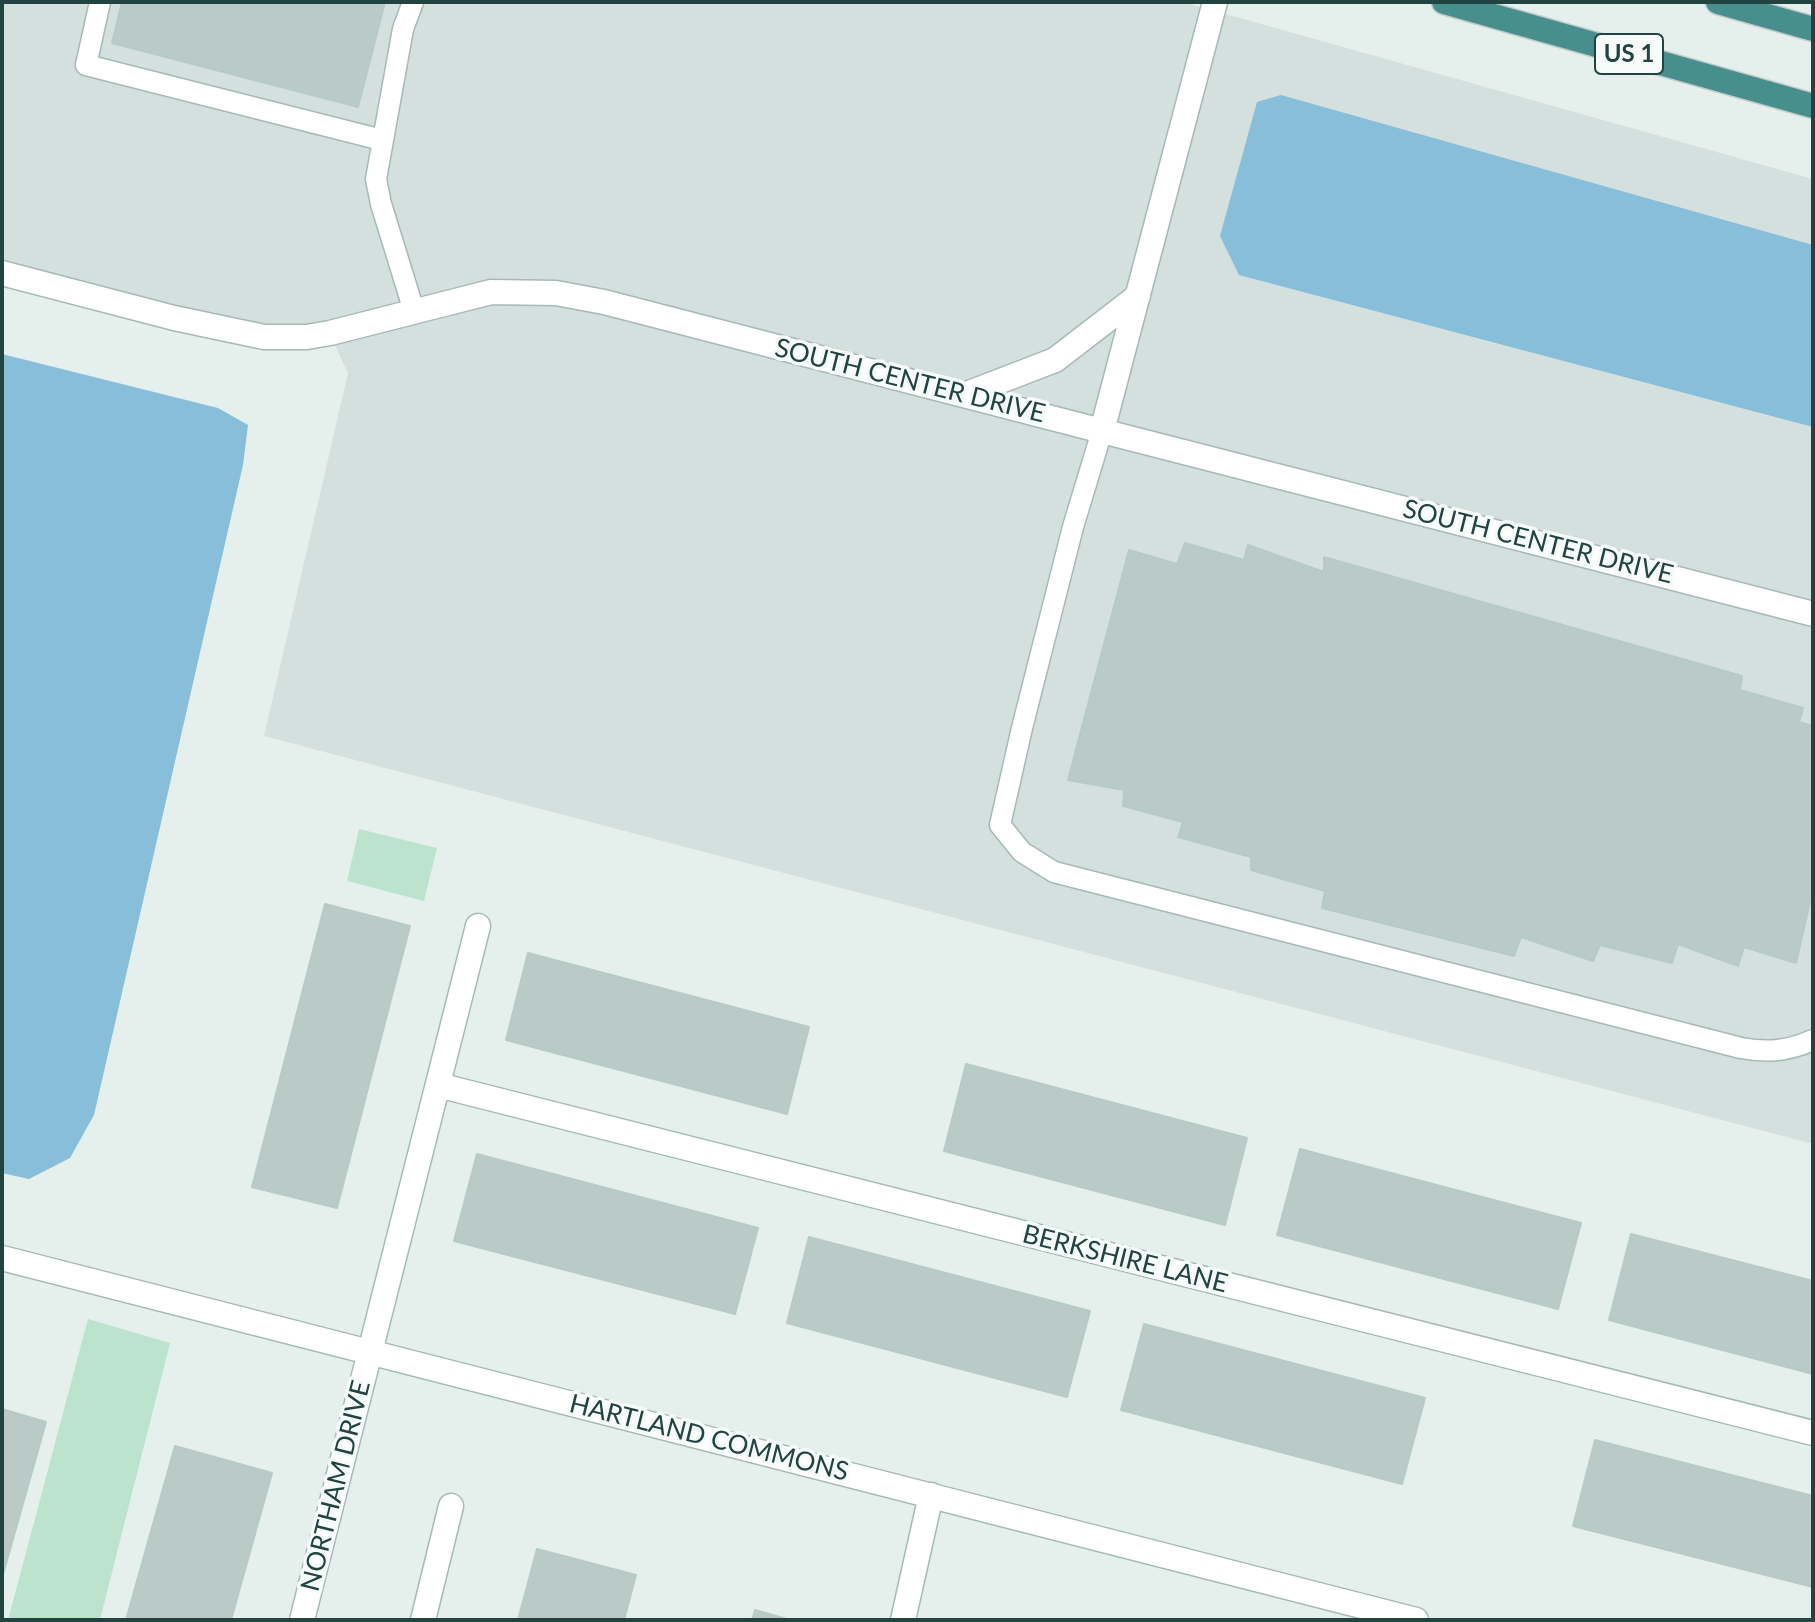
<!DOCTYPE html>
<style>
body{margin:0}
#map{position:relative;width:1815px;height:1622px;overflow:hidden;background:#e5f0ed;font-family:Lato,sans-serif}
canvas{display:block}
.frame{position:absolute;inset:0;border:4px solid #214441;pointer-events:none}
</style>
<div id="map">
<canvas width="1815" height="1622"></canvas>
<div class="frame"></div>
</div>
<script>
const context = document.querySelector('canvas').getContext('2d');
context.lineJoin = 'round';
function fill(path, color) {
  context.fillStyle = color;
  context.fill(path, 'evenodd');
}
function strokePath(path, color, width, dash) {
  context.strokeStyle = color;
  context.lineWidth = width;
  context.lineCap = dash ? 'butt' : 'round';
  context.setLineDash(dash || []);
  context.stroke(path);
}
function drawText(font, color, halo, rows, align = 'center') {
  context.font = font + ' Lato,sans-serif';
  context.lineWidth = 7;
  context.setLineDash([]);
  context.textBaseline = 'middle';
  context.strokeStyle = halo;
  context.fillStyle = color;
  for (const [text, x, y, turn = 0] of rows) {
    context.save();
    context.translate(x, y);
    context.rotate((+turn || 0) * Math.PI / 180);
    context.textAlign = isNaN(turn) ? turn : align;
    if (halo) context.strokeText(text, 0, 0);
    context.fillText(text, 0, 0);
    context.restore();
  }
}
fill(new Path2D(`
 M2 2H1183L1813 179V1144L264 736 348 373 329 333 307 337 2 274Z`), '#d3e0dd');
fill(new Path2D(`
 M359 829 437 848 424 901 347 881Z
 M88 1319 170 1343 100 1620H8Z`), '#bce3cd');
fill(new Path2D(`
 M1281 95 1813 245V427L1239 275 1220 236 1257 102Z
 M2 354 218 408 248 425 243 465 94 1115 70 1158 29 1179 2 1173Z`), '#87beda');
const building = new Path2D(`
 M122 2H385L358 107 112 43Z
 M1185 543 1244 560 1248 545 1324 572V557L1742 676 1740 690 1803 708 1799 722 1813 726V889L1796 963 1744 947 1738 966 1678 944 1672 963 1600 945 1593 961 1521 937 1514 956 1322 908 1325 891 1251 870V857L1178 837 1183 822 1123 806 1124 790 1068 780 1129 550 1177 564Z
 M325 904 410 926 337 1208 252 1187Z
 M528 953 809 1027 787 1114 506 1040Z
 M966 1064 1247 1138 1225 1225 944 1151Z
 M1300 1149 1581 1223 1558 1309 1277 1235Z
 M477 1154 758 1228 735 1314 454 1241Z
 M1631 1234 1813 1281V1374L1609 1320Z
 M809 1237 1090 1311 1067 1397 787 1323Z
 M1144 1324 1425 1398 1402 1484 1121 1410Z
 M2 1409 46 1422 2 1578Z
 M1595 1440 1813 1496V1587L1573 1526Z
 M175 1446 272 1473 231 1620H126Z
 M537 1549 636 1575 624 1620H518Z
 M755 1610 790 1620H752Z`);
fill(building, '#bacbc7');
strokePath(building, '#b6cac6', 2);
const service = new Path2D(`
 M100 2 86 65 382 140
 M413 2 403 29 376 179 381 204 414 311
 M1102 431 1073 527 1022 728 1000 825 1022 852 1054 872 1741 1048C1768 1053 1788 1051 1813 1040`);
const minor = new Path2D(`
 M1102 431 1813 614
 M438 1085 1813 1433
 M2 1258 1416 1620
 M302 1620 478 926
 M423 1620 451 1506
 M903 1620 931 1495`);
const tertiary = new Path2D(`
 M2 273 174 318 264 337H307L330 333 491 292 556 293 604 302 1102 431 1215 2
 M964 395 1055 360 1138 296`);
const trunk = new Path2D(`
 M1444 2 1813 106
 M1718 2 1813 29`);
strokePath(service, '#a6b9b6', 23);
strokePath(minor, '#a6b9b6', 27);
strokePath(tertiary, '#a6b9b6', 27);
strokePath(trunk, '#c1cbca', 27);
strokePath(service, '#fff', 20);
strokePath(minor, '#fff', 24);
strokePath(tertiary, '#fff', 24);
strokePath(trunk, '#468f8c', 24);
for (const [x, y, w] of [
 [1629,54,68]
]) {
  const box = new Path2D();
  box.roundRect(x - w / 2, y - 20, w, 40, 6);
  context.fillStyle = '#f6fbfa';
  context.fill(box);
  strokePath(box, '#214441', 2);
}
drawText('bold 24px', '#214441', null, [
 ["US 1",1629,54]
]);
drawText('26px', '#214441', '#f6fbfa', [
 ["SOUTH CENTER DRIVE",910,381,14],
 ["SOUTH CENTER DRIVE",1538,542,14],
 ["BERKSHIRE LANE",1125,1259,14],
 ["HARTLAND COMMONS",709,1438,14],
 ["NORTHAM DRIVE",336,1486,-76]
]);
</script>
